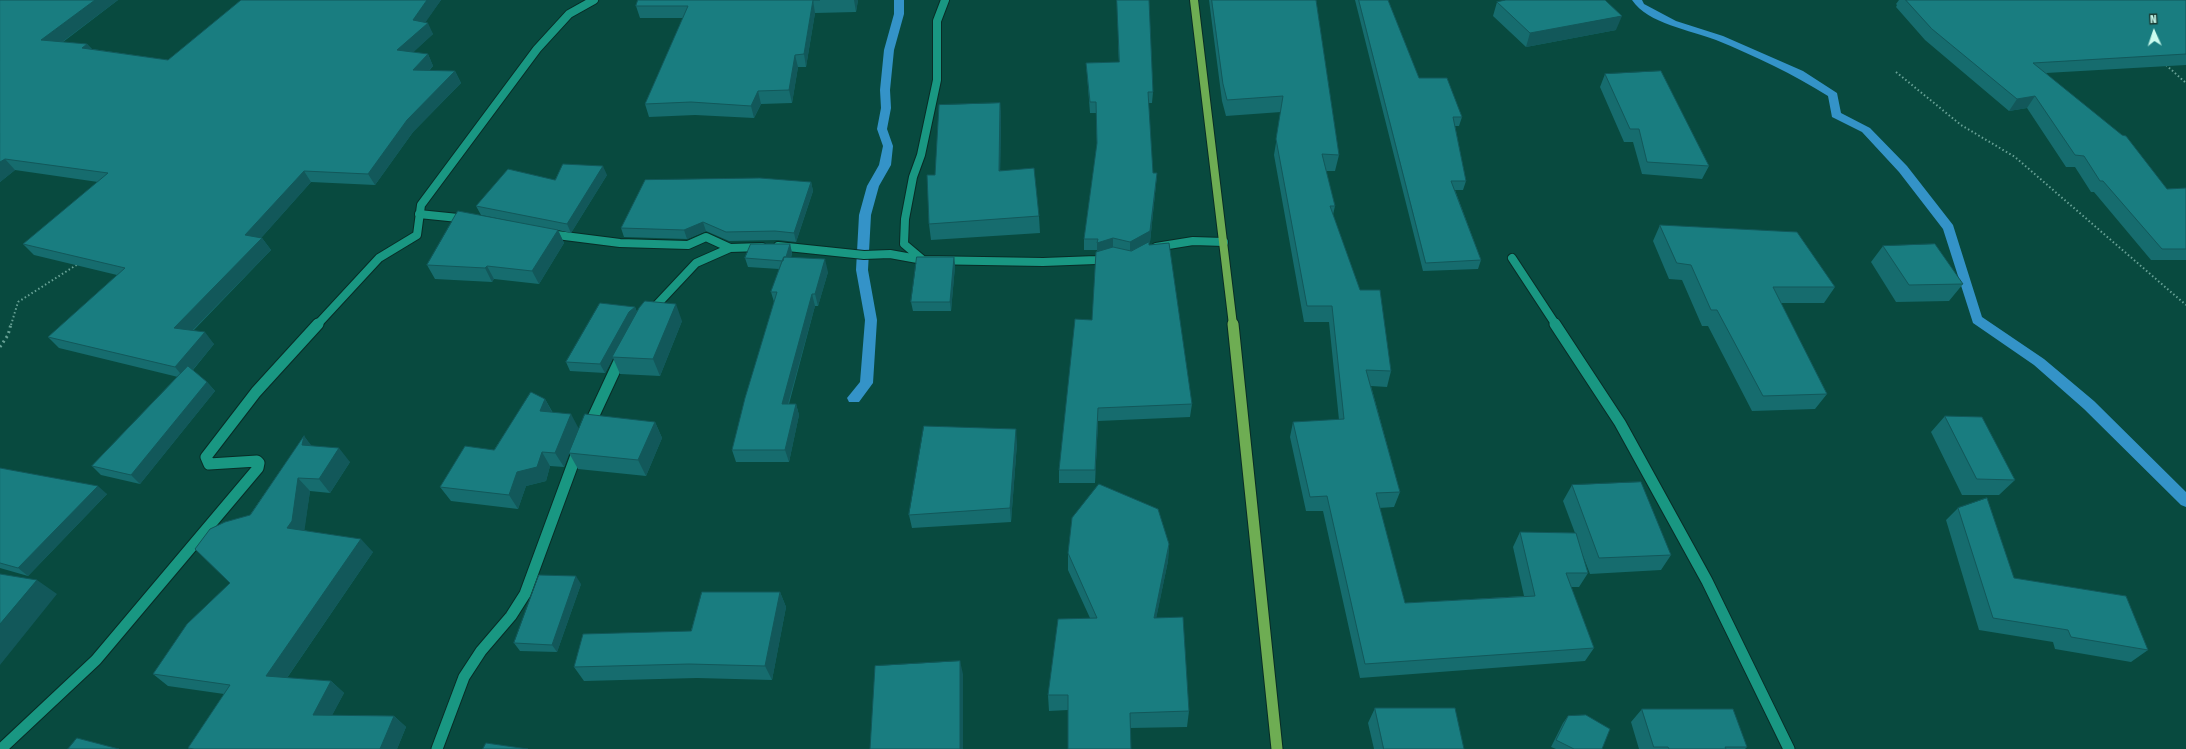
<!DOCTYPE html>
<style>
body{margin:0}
#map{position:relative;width:2186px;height:749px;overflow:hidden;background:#084a3f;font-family:"Fira Sans Condensed",sans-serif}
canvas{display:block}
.north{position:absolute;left:2134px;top:12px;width:40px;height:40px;-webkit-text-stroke:3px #193c34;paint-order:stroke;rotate:357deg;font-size:11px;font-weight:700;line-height:16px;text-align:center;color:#cafcef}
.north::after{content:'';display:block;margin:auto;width:14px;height:18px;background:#cafcef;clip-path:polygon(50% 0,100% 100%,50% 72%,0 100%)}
</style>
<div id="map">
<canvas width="2186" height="749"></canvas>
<div class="north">N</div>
</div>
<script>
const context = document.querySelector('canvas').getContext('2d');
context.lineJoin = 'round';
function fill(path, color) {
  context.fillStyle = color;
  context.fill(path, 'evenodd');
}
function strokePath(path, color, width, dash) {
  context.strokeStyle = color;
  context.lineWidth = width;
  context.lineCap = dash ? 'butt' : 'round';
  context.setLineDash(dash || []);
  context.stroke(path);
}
fill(new Path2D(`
 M894 0H904V14L894 50 890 90 891 108 887 129 893 146 891 165 879 186 871 215 868 270 877 320 873 383 859 402H849L847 398 860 382 865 320 856 270 859 215 867 186 879 165 883 146 877 129 881 108 880 90 884 50 894 14Z
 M1632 0H1642L1644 4 1676 21 1723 36 1803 71 1837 93 1841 113 1870 128 1907 166 1953 225 1982 317 2044 359 2094 401 2186 492V507L2181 505 2084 409 2034 365 1973 323 1943 229 1899 172 1862 132 1832 117 1828 96C1793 74 1755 56 1716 40 1691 30 1648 24 1632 0Z`), '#3493c8');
const streetFar1 = new Path2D(`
 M945 0 937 21V80L921 155 913 177 905 219 904 244 923 260 1043 262 1096 260 1108 257
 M419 214 468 219
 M549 234 620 243 688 245 706 237 730 248 762 247
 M778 246 864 255 890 254 923 260
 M1156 247 1193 241 1224 242
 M1512 258 1556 325
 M650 312 696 263 730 248
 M317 325 379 258 417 235 421 205 537 49 569 14 594 0`);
const street = new Path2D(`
 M1555 324 1620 423 1707 581 1789 749
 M588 428 622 355
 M1 749 96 660 258 468 259 463 257 461 209 464 206 457 256 392 318 324
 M437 749 464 677 481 651 511 616 525 594 578 450`);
const primaryFar1 = new Path2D(`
 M1194 0 1233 325`);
const primary = new Path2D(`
 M1233 324 1277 749`);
strokePath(streetFar1, '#082c26', 10);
strokePath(street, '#082c26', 13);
strokePath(primaryFar1, '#082c26', 10);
strokePath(primary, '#082c26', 13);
strokePath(new Path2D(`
 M2166 65 2186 83
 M1896 72 1961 125 2015 157 2186 305
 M11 325 18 302 78 264`), '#67a195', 2, [1.5, 2.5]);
strokePath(new Path2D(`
 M0 347 8 335 11 324`), '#67a195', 3, [2, 3.5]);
strokePath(streetFar1, '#199782', 8);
strokePath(street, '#199782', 11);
strokePath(primaryFar1, '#6ead53', 8);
strokePath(primary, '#6ead53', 11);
fill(new Path2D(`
 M0 0H118L63 42 87 44 92 49 168 60 241 0H441L425 22 433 34 413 52 428 54 433 66 429 71H455L461 83 413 132 375 185 311 182 261 238H262L271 250 193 331 214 344 193 370 207 382 215 391 140 484 101 475 92 466 178 377 59 348 48 337 117 275 34 255 23 244 98 182 15 170 0 182Z
 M638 0H858L856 12 815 13 806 67H798L792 103 761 104 754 118 695 115 649 117 645 104 683 18H640L636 6Z
 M1117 0H1149L1153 92 1152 103H1148L1153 173H1157L1156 184 1150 242 1149 243V244L1192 404 1190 417 1098 421 1095 483H1059V470L1092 320 1097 252V250H1084V239L1097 145 1096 113H1090L1087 74 1086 63 1119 62Z
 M1209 0H1316L1339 155 1335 171H1326L1335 206 1333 215 1360 290 1391 371 1387 387 1371 386 1400 492 1394 507 1379 508 1405 603 1524 596 1513 547 1520 532 1575 533 1563 501 1572 485 1671 555 1661 570 1590 574 1580 548 1588 573 1579 587H1571L1594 648 1585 661 1360 678 1323 511H1306L1290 437 1293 422 1339 420 1329 322H1304L1274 155 1281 112 1226 116 1222 101Z
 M1355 0H1388L1419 78 1462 117 1459 126H1455L1466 181 1463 190H1455L1481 260 1478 269 1423 271Z
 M1899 0H2186V65L2046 73 2167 189 2186 188V260H2151L2094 192H2091L2075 167H2066L2027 108 2009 111 1925 40 1896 7 1897 5 1896 4Z
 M1497 2 1616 30 1526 47 1493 16Z
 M1605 74 1709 166 1702 179 1642 174 1633 142H1624L1600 87Z
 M1000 103 1001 120 1000 170 1039 216 1040 233 931 240 929 224 935 175Z
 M607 175 571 233 558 230 564 243 539 284 494 279 492 282 435 279 427 265 511 221 481 215 476 206 555 180Z
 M811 182 813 191 796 242 778 240 729 241 706 231 687 239 624 237 621 228Z
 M1660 225 1835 287 1824 303H1781L1827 394 1815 409 1752 411 1708 326H1702L1682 280 1669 279 1653 241Z
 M790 244 792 253 791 258 828 272 818 306H815L789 404H796L799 415 789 462H736L732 450 774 302 771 292 779 269 748 267 745 258Z
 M1883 246 1963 284 1949 301 1896 302 1871 262Z
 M954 257 955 266 951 311H913L911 302Z
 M635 307 637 312 682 321 660 376 620 374 613 358 605 373 570 371 566 362Z
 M545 399 553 413 579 429 655 422 662 438 646 476 578 469 569 453 564 467 550 466 546 481 526 486 518 509 451 501 440 487 494 450Z
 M1945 416 2015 480 1999 495H1962L1931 432Z
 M304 436 311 446 350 462 330 493 310 491 304 530 373 552 287 678 331 681 344 693 332 715 394 716 406 727 397 749H190L188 748 224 694 168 686 153 674 230 583 250 515Z
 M1017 443 1011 522 912 528 909 515Z
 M0 468 107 494 28 576 0 568Z
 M1958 508 2014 578 2148 650 2131 662 2055 649 2053 642 1979 630 1946 520Z
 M1169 544 1168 561 1156 618 1189 711 1187 727 1130 728 1068 710 1049 711 1048 695 1090 618 1068 570V553Z
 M581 584 557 652 520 651 514 643Z
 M780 592 786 607 772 680 697 678 584 681 574 667 691 631Z
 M1375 708 1464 749H1374L1368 723Z
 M1642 709 1747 747 1745 749H1639L1631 722Z
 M1568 716 1602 749H1556L1551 747 1563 723Z`), '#166c6e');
fill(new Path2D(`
 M95 0H118L50 51 41 40Z
 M427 0H441L421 29 428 23 433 34 403 62 397 50 413 20Z
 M813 0 815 13 806 67 804 54Z
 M854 0H858L856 12Z
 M1622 16 1616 30 1526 47 1530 33Z
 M87 44 96 55 82 48Z
 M428 54 433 66 419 81 413 70Z
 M795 55 798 67 792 103 789 90Z
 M455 71 461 83 413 132 375 185 368 174 407 120Z
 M758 91 761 104 754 118 751 106Z
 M2035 96 2027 108 2009 111 2017 99Z
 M1000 103 1001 120 1000 188 999 171Z
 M5 159 15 170 0 182V162Z
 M603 166 607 175 571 233 567 224Z
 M304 171 311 182 254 246 245 235Z
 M1157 173 1156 184 1150 242 1130 253V242Z
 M811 182 813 191 796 242 794 233Z
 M703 222 706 231 687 239 684 230Z
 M558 230 564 243 539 284 532 271Z
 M262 238 271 250 184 339 174 328Z
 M1113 238V249L1097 254V243Z
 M790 244 792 253 787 270 785 261Z
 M954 257 955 266 951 311 950 302Z
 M825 259 828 272 818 306 815 294Z
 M487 266 494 279 492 282 485 268Z
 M812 294 815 306 785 415 782 404Z
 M676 304 682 321 660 376 653 359Z
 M635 307 638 316 612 357 613 358 605 373 600 364 629 312Z
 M205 332 214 344 185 379 175 367Z
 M207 382 215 391 140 484 131 475Z
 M545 399 553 414 540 411Z
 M796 404 799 415 789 462 785 450Z
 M1098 408V421L1095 483V470Z
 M571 414 579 429 564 467 555 453Z
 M655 422 662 438 646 476 638 460Z
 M1016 429 1017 443 1011 522 1010 508Z
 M304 436 315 450 302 445Z
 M339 448 350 462 330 493 319 479Z
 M542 452 550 466 546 481 526 486 518 509 509 495 517 472Z
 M298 478 310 491 304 534 287 528Z
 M98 486 107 494 28 576 18 568Z
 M361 539 373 552 280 688 266 676Z
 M1169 544 1168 561 1153 634 1154 618Z
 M576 576 581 584 557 652 552 645Z
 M37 580 57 594 0 665V624Z
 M780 592 786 607 772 680 765 666Z
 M960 661 963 674V749H960Z
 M331 681 344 693 326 727 313 715Z
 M394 716 406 727 397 749H380Z`), '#12585a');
const building = new Path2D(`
 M0 0H95L41 40 87 44 82 48 168 60 241 0H427L413 20 428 23 397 50 428 54 413 70 455 71 407 120 368 174 304 171 245 235 262 238 174 328 205 332 175 367 48 337 125 268 23 244 108 173 5 159 0 162Z
 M638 0H820H813L804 54 795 55 789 90 758 91 751 106 691 102 645 104 688 6H636Z
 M1117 0H1149L1153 92H1148L1153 173H1157L1150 231 1130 242 1113 238 1097 243 1098 239H1084L1097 143 1096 102H1090L1086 63 1119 62Z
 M1212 0H1316L1339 155 1322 154 1335 206H1330L1360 290H1380L1391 371 1366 370 1400 492 1376 493 1405 603 1535 596 1520 532 1576 533 1588 573H1566L1594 648 1365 664 1327 496 1310 497 1293 422 1344 419 1332 306H1307L1276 139 1283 96 1227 100 1223 84Z
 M1359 0H1388L1419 78H1447L1462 117H1453L1466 181H1451L1481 260 1426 263Z
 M1506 0H1605L1622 16 1530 33 1497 2Z
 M1906 0H2186V54L2033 63 2122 135 2126 136 2167 189 2186 188V249H2162L2103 181H2100L2084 156 2075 155 2035 96 2017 99 1932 29Z
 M1661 71 1709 166 1647 162 1639 129H1630L1605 74Z
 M1000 103 999 171 1034 168 1039 216 929 224 927 175H935L939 105Z
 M563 164 603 166 567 224 476 206 508 169 555 180Z
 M760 178 811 182 794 233 775 231 726 232 703 222 684 230 621 228 645 180Z
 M458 211 558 230 532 271 487 266 485 268 427 265Z
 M1660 225 1797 232 1835 287H1773L1827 394 1763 396 1717 310H1711L1691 265 1677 263Z
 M1149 242V245L1169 243 1192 404 1098 408 1095 470H1059L1075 319 1092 320 1096 252 1113 247 1131 251Z
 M751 244H790L786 257H784L783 261 745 258Z
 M1935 244 1963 284 1909 285 1883 246Z
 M784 257 825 259 815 294H812L782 404H796L785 450H732L745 398 777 292H771Z
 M917 257H954L950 302H911Z
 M645 301 676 304 653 359 612 357 639 308Z
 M600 303 635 307 629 312 600 364 566 362Z
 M188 366 207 382 131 475 92 466Z
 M531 392 545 399 540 411 571 414 555 453 542 452 537 467 517 472 509 495 440 487 465 446 494 450Z
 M585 414 655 422 638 460 569 453Z
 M1945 416 1982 417 2015 480 1977 479Z
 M924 426 1016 429 1010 508 909 515Z
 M304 436 302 445 339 448 319 479 298 478 292 521 287 528 361 539 266 676 331 681 313 715 394 716 380 749H194L188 748 230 685 153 674 187 624 230 583 195 549 210 529 225 522 250 515Z
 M0 468 98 486 18 568 0 563Z
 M1641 482 1671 555 1599 558 1572 485Z
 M1099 484 1158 509 1169 544 1154 618 1183 617 1189 711 1130 713 1131 749H1068V695H1048L1058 619 1097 618 1068 553 1072 518Z
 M1987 498 2014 578 2126 596 2148 650 2071 637 2068 630 1993 618 1958 508Z
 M0 574 37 580 0 624Z
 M539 575 576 576 552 645 514 643Z
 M702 592H780L765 666 689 664 574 667 583 634 691 631Z
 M960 661V749H870L875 666Z
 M1375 708H1455L1464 749H1384Z
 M1642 709H1733L1747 747H1725L1726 749H1669L1668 747H1654Z
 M1586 715 1610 729 1602 749H1574L1556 740 1568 716Z
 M77 738 119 749H68Z
 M486 743 528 749H483Z`);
fill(building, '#197d80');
strokePath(building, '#12585a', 1);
</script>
